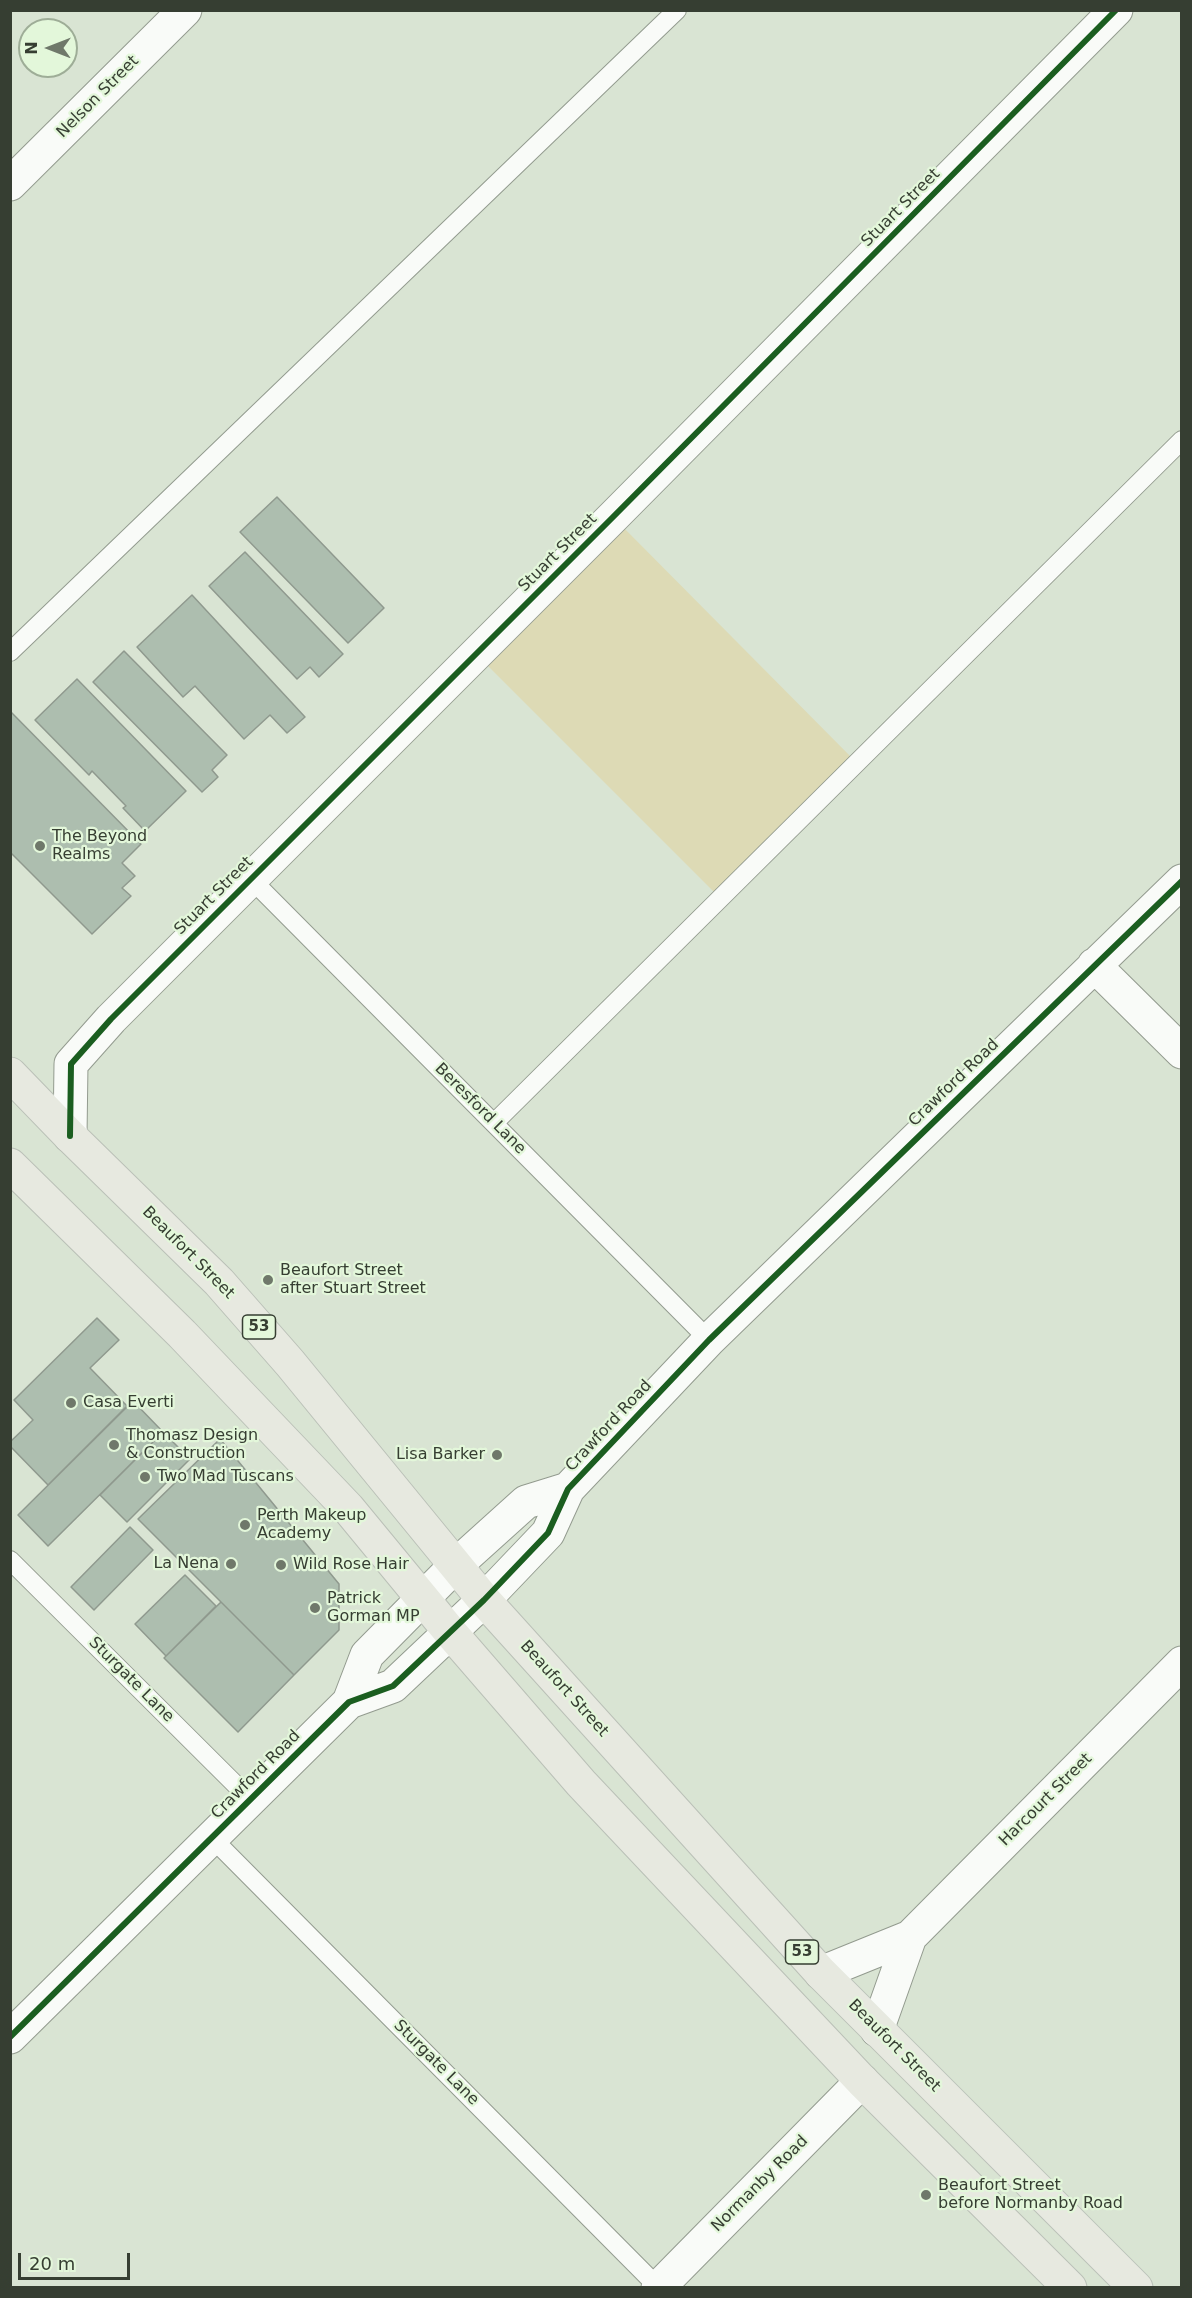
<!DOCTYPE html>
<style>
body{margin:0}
#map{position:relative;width:1192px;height:2298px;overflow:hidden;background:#d9e4d3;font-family:"DejaVu Sans",sans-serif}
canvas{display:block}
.frame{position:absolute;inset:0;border:12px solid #363e32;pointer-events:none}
.north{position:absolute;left:18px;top:18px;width:60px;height:60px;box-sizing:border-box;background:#e3f7da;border:2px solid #9ead97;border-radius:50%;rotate:270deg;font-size:16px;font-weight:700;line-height:24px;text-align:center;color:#363e32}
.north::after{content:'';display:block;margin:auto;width:21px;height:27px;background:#6f786a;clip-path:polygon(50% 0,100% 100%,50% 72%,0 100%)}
.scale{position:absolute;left:18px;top:2253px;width:112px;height:27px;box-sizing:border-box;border:3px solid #363e32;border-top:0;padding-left:8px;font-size:18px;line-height:21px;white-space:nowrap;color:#363e32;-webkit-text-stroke:4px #e3f7da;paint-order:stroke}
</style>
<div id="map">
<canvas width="1192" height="2298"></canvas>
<div class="frame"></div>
<div class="north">N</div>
<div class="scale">20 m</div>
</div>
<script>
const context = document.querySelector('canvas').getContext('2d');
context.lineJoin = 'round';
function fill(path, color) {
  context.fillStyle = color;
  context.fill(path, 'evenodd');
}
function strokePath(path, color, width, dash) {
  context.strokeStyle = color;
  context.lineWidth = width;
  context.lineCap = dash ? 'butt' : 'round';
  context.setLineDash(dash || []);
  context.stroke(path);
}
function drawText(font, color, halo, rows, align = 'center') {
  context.font = font + ' "DejaVu Sans",sans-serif';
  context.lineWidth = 4.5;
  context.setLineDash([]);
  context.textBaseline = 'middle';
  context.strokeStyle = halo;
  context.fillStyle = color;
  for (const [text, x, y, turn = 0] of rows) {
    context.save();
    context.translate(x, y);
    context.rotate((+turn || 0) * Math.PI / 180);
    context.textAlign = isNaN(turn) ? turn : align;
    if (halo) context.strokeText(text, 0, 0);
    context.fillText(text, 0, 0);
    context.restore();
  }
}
fill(new Path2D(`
 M613 517 857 763 721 899 476 654Z`), '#dddab5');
const building = new Path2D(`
 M277 497 384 608 348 643 240 532Z
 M245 552 343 654 319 677 310 667 297 679 209 586Z
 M192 595 305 717 287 733 270 715 244 739 195 686 183 697 137 647Z
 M124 651 227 755 212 770 218 777 202 792 93 682Z
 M77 679 186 791 145 831 123 808 126 806 92 771 89 775 35 720Z
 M10 711 141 844 122 863 135 876 122 888 131 896 92 934 10 852Z
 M97 1318 119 1340 90 1368 127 1406 48 1485 10 1446V1442L33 1420 14 1400Z
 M133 1401 163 1432 48 1546 18 1515Z
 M163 1432 190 1459 127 1522 100 1495Z
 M220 1439 339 1584V1630L294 1675 138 1519Z
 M130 1527 153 1550 94 1610 71 1587Z
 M185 1575 216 1606 166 1656 135 1624Z
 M221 1602 294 1675 238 1732 164 1658Z`);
fill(building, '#adbeaf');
strokePath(building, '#8f998e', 1.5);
const service = new Path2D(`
 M10 652 677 10
 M250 878 709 1340
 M494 1123 1182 440
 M10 1560 251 1800
 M212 1838 659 2288`);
const minor = new Path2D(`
 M10 184 185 10
 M1094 965 1182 1052
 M70 1136 71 1064 111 1019 613 517 1116 10
 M349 1702 367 1655 455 1566 526 1502 568 1489
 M821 1973 910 1937 1182 1663
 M877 2030 910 1937
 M10 2037 349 1702 393 1686 484 1600 548 1533 568 1489 709 1340 1182 881
 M658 2288 862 2081`);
const primary = new Path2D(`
 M10 1074 70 1136 219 1282 290 1363 484 1600 821 1973 1136 2288
 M10 1165 182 1334 348 1508 451 1633 581 1783 862 2081 1070 2288`);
strokePath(service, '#939b8f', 20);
strokePath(minor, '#939b8f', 35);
strokePath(primary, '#bac0b7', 35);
strokePath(service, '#f9fbf8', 18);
strokePath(minor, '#f9fbf8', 33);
strokePath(primary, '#e7e9e0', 33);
strokePath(new Path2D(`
 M70 1136 71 1064 111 1019 613 517 1116 10
 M10 2037 349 1702 393 1686 484 1600 548 1533 568 1489 709 1340 1182 881`), '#1b5e20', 6);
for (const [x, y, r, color] of [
 [40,846,6,"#6f786a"],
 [268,1280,6,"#6f786a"],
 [71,1403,6,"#6f786a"],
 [114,1445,6,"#6f786a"],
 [497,1455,6,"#6f786a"],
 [145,1477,6,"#6f786a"],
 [245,1525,6,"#6f786a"],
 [231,1564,6,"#6f786a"],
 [281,1565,6,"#6f786a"],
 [315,1608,6,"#6f786a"],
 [926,2195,6,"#6f786a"]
]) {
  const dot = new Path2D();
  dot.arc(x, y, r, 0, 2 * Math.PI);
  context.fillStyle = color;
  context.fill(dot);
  strokePath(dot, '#e3f7da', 2);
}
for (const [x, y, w] of [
 [259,1327,33],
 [802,1952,33]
]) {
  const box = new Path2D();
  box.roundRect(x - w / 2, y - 12, w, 24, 4.5);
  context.fillStyle = '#e3f7da';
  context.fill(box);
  strokePath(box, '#363e32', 1.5);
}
drawText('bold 15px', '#363e32', null, [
 ["53",259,1327],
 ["53",802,1952]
]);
drawText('16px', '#363e32', '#e3f7da', [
 ["Nelson Street",98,97,-45],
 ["Stuart Street",901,208,-45],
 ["Stuart Street",558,553,-45],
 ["Stuart Street",214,896,-45],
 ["Crawford Road",954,1083,-44],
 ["Beresford Lane",480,1109,45],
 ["Beaufort Street",188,1253,45],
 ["Crawford Road",609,1426,-47],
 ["Sturgate Lane",131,1680,45],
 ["Beaufort Street",564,1689,48],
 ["Crawford Road",256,1775,-45],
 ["Harcourt Street",1046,1800,-45],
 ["Beaufort Street",894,2046,45],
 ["Sturgate Lane",436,2063,45],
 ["Normanby Road",760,2184,-45]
]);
drawText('16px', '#363e32', '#e3f7da', [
 ["The Beyond",52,837],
 ["Realms",52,855],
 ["Beaufort Street",280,1271],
 ["after Stuart Street",280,1289],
 ["Casa Everti",83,1403],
 ["Thomasz Design",126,1436],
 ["& Construction",126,1454],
 ["Lisa Barker",485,1455,"right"],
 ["Two Mad Tuscans",157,1477],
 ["Perth Makeup",257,1516],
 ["Academy",257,1534],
 ["La Nena",219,1564,"right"],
 ["Wild Rose Hair",293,1565],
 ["Patrick",327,1599],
 ["Gorman MP",327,1617],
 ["Beaufort Street",938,2186],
 ["before Normanby Road",938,2204]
], 'left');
</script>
